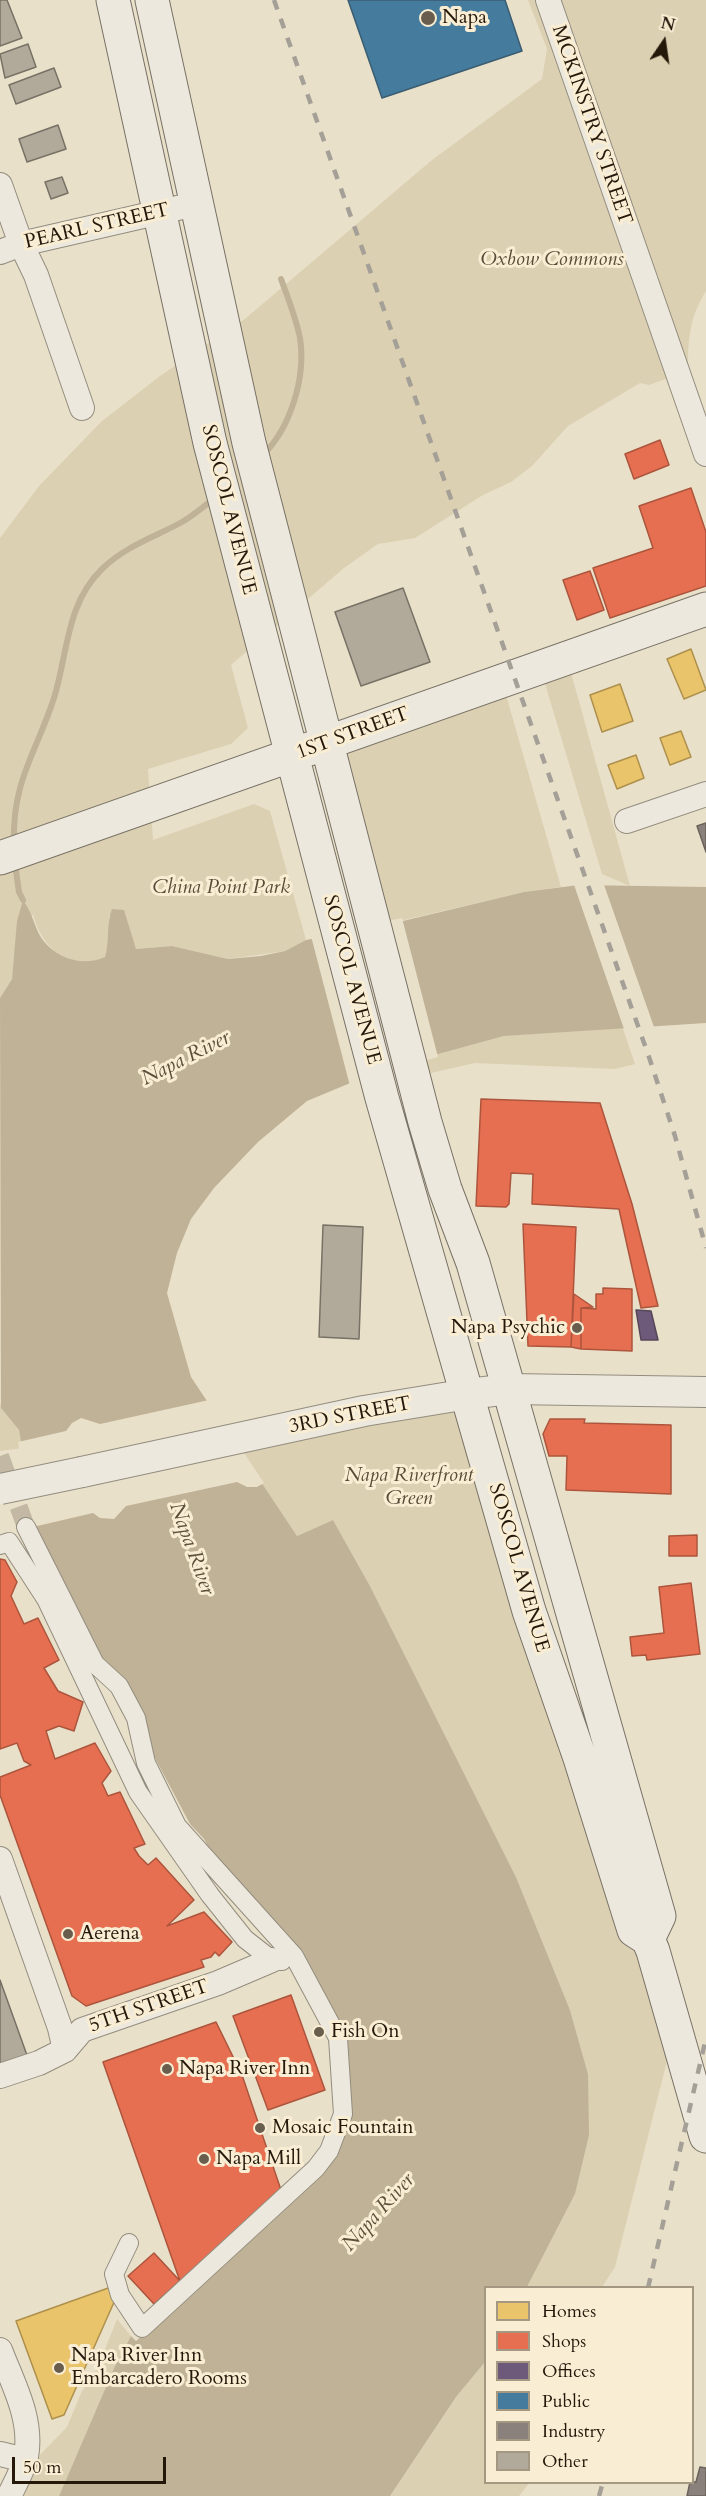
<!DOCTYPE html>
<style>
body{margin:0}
#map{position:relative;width:706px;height:2496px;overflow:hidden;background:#e9e0ca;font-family:Cardo,serif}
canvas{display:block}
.legend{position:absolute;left:484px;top:2286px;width:210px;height:198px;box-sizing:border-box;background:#f9eed4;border:2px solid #a49883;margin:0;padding:8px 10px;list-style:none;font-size:18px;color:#24180a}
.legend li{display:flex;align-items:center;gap:12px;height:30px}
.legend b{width:30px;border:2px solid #a49883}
.north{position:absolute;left:634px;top:12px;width:60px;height:60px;-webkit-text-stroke:4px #f9eed4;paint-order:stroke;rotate:13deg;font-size:16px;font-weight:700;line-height:24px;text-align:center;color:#24180a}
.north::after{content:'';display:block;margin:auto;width:21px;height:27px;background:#24180a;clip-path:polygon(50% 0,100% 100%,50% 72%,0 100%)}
.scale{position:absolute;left:12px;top:2457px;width:154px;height:27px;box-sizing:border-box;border:3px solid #24180a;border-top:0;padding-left:8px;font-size:18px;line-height:21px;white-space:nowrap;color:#24180a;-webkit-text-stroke:4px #f9eed4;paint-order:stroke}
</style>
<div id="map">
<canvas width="706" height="2496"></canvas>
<ul class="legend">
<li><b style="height:16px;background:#e9c46a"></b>Homes</li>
<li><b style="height:16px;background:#e76f51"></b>Shops</li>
<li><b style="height:16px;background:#6d597a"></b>Offices</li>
<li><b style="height:16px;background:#457b9d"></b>Public</li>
<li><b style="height:16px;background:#8a817c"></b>Industry</li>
<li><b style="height:16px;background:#b1aa9b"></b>Other</li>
</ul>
<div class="north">N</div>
<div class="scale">50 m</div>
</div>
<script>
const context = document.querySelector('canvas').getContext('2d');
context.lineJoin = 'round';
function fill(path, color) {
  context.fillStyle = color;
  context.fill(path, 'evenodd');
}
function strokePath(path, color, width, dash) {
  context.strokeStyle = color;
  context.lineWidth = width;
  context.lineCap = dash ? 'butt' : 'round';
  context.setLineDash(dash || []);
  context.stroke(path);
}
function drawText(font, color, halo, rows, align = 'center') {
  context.font = font + ' Cardo,serif';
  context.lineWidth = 6;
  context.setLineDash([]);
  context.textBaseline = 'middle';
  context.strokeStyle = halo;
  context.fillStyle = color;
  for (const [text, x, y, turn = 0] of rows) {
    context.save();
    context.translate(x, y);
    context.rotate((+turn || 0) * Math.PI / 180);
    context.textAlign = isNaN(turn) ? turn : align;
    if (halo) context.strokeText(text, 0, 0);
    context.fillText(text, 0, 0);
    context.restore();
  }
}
fill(new Path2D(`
 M528 0H706V291C689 318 688 340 688 371L649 385 640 383 568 426 532 466 511 482 483 495 415 538 378 544 344 568 231 665 248 728 231 744 148 769 153 840 254 804 270 811 306 940 285 951 228 959 172 946 136 949 130 933 109 916 110 943 105 958C71 973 41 948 33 914L14 960 12 979 0 998V538L39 486 102 421 160 376 246 318 432 160 542 79 547 49Z
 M567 658 630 886 602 874 540 667Z
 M502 681 561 887 524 892 374 927 327 743Z
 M622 1026 635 1064 615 1069 475 1063 413 1077 410 1062 504 1036Z
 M468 1394 628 1924 667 2061 615 2267 602 2287H527L575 2194 588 2074 570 2010 516 1877 370 1586 333 1520 297 1536 231 1440Z
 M0 1404 19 1430 23 1448 0 1451Z
 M117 2319 131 2336 115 2366 59 2496H16L35 2460 67 2427 82 2391 98 2367Z
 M485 2362 486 2482 529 2483 519 2496H390L456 2397Z`), '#dcd0b2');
fill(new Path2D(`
 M579 885 706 887V1023L504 1036 384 1069 307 1101 258 1142 214 1188 191 1219 177 1253 167 1293 191 1377 297 1536 333 1520 370 1586 516 1877 570 2010 588 2074 589 2135 575 2194 527 2287 486 2288 485 2362 456 2397 390 2496H59L115 2366 131 2336 136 2341 320 2174 338 2152 349 2122 345 2046 216 1861 204 1839 190 1824 38 1538 19 1430 1 1408 0 998 12 979 17 921 23 900C33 914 34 927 42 939 57 959 83 967 105 957 110 941 106 924 112 909L124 910 136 949 172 946 228 959 261 956 285 951 306 940 403 921 524 892Z`), '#c0b296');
fill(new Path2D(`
 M573 882H603L654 1027 624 1029Z
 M402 918 438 1057 385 1072 350 1086 311 936Z
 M209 1400 264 1483 257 1487H247L237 1482 126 1506 114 1519 100 1518 93 1513 33 1527 18 1442 66 1431 72 1423 81 1418 100 1424Z`), '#e9e0ca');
const homes = new Path2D(`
 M691 649 706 690 684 699 667 659Z
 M620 684 633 721 602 732 590 695Z
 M681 731 691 757 670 765 660 738Z
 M636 755 644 778 617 789 608 765Z
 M111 2287 115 2300 64 2415 52 2419 16 2321Z`);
fill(homes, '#e9c46a');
strokePath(homes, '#ae904d', 1.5);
const shops = new Path2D(`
 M660 440 669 465 634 479 625 454Z
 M691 488 706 532V586L610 618 593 568 653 548 639 506Z
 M590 571 604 610 577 620 563 580Z
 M481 1099 600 1103 632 1204 658 1306 641 1308 619 1209 532 1204 533 1174 511 1173 509 1204 506 1207 476 1206Z
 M523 1224 576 1227 571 1347 528 1346Z
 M603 1288 632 1289V1351L581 1349V1308L596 1309V1294H603Z
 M574 1294 593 1307 581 1308V1349L571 1347Z
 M550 1419H585L584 1423 671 1425V1494L566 1490 567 1456H549L543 1434Z
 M697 1535V1556H669V1536Z
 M0 1559 5 1560 17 1582 11 1596 24 1624 38 1618 59 1660 44 1668 58 1691 83 1702 74 1731 59 1726 46 1731 55 1759 95 1743 111 1771 102 1783 108 1796 120 1792 145 1844 134 1848 139 1856 148 1865 156 1858 194 1900 167 1926 204 1912 232 1942 219 1956 215 1952 211 1957 201 1960 204 1967 86 2006 72 1996 0 1795V1777L31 1765 24 1761 17 1743 0 1749Z
 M691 1583 700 1654 647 1660 646 1655 632 1656 630 1637 664 1633 659 1587Z
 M291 1995 325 2090 268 2110 233 2016Z
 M216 2022 242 2075 281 2190 181 2284 103 2062Z
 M154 2253 180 2281 154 2304 128 2276Z`);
fill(shops, '#e76f51');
strokePath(shops, '#ac553c', 1.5);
const offices = new Path2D(`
 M636 1310 651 1311 658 1340H641Z`);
fill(offices, '#6d597a');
strokePath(offices, '#574658', 1.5);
const public = new Path2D(`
 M348 0H505L522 51 382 98Z`);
fill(public, '#457b9d');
strokePath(public, '#3b5d71', 1.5);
const industry = new Path2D(`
 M706 823V852L697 826Z
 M700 2467 706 2468V2496H687L690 2482H696Z`);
fill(industry, '#8a817c');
strokePath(industry, '#6b625a', 1.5);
strokePath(new Path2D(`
 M263 455C291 427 306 377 300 338 296 318 288 298 281 279
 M14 842C12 781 37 751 54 698 68 653 66 603 103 568 126 546 155 537 182 522 193 516 204 506 215 498
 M15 864 19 892 23 900`), '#c0b296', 6);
const building = new Path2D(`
 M0 0H7L22 38 0 46Z
 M28 44 36 67 5 78 0 54Z
 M54 68 61 87 16 104 9 85Z
 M58 125 66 149 27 162 19 139Z
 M62 177 68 193 51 199 45 182Z
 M403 588 430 662 361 686 335 612Z
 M323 1225 363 1227 359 1339 319 1337Z
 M0 1980 28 2058 0 2068Z`);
fill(building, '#b1aa9b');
strokePath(building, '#787165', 1.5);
strokePath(new Path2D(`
 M0 1456 26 1527`), '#c2b8a4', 18, [18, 9]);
const pedestrian = new Path2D(`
 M26 1527 95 1664 119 1686 136 1718 146 1763 177 1826 294 1956 338 2038 343 2114 329 2151 316 2168 142 2328 120 2295 114 2274 129 2243
 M0 1545 9 1542 46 1599 138 1792 210 1895 245 1939 272 1960 282 1961`);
const minor = new Path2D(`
 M548 0 706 454
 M0 185 21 244 36 275 82 408
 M0 252 21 244 195 204
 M627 821 706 794
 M0 1859 60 2028 65 2050
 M0 2076 39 2063 65 2050 82 2030 218 1983 272 1960
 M0 2350C13 2384 33 2419 26 2457 23 2470 15 2484 9 2496
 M0 2454 25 2460`);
const tertiary = new Path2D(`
 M82 1472 364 1411 468 1394 510 1389 706 1392`);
const secondary = new Path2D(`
 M113 0 210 443 382 1098 529 1611 580 1758 634 1930 648 1939 653 1951 706 2136
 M152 0 249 443 425 1122 445 1189 473 1263 659 1916 648 1939
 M0 858 706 609`);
strokePath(pedestrian, '#938d7f', 20);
strokePath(minor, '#938d7f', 26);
strokePath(tertiary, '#938d7f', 32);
strokePath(secondary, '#787165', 35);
strokePath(pedestrian, '#ece8dd', 18);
strokePath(minor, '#ece8dd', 24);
strokePath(tertiary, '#ece8dd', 30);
strokePath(secondary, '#ece8dd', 33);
strokePath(new Path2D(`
 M274 0 649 1057 675 1136 706 1248
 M648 2288 706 2038
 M599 2496 603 2482`), '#a5a097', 4.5, [10, 10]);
const tertiaryBridge = new Path2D(`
 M0 1489 82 1472`);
strokePath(tertiaryBridge, '#938d7f', 32, []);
strokePath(tertiaryBridge, '#ece8dd', 30);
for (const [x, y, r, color] of [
 [428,18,8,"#695e4d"],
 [577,1328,6,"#695e4d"],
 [68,1934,6,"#695e4d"],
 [319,2032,6,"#695e4d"],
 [167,2069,6,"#695e4d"],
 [260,2128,6,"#695e4d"],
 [204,2159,6,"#695e4d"],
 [59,2368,6,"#695e4d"]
]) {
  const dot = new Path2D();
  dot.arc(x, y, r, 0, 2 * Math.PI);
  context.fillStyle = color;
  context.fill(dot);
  strokePath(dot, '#f9eed4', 2);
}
drawText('20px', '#24180a', '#f9eed4', [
 ["Napa",442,18],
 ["Napa Psychic",565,1328,"right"],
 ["Aerena",80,1934],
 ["Fish On",331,2032],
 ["Napa River Inn",179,2069],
 ["Mosaic Fountain",272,2128],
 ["Napa Mill",216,2159],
 ["Napa River Inn",71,2356],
 ["Embarcadero Rooms",71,2379]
], 'left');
drawText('20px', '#24180a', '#f9eed4', [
 ["MCKINSTRY STREET",591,125,71],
 ["PEARL STREET",97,227,-13],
 ["SOSCOL AVENUE",228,510,76],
 ["1ST STREET",353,734,-20],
 ["SOSCOL AVENUE",351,980,75],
 ["3RD STREET",350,1416,-11],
 ["SOSCOL AVENUE",518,1568,74],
 ["5TH STREET",149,2007,-19]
]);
drawText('italic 20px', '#584b37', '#f9eed4', [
 ["Oxbow Commons",552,260],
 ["China Point Park",221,888],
 ["Napa Riverfront",409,1476],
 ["Green",409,1499]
]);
drawText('italic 21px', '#5c4e39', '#f9eed4', [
 ["Napa River",186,1059,-27],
 ["Napa River",191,1549,70],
 ["Napa River",379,2213,-48]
]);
</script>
